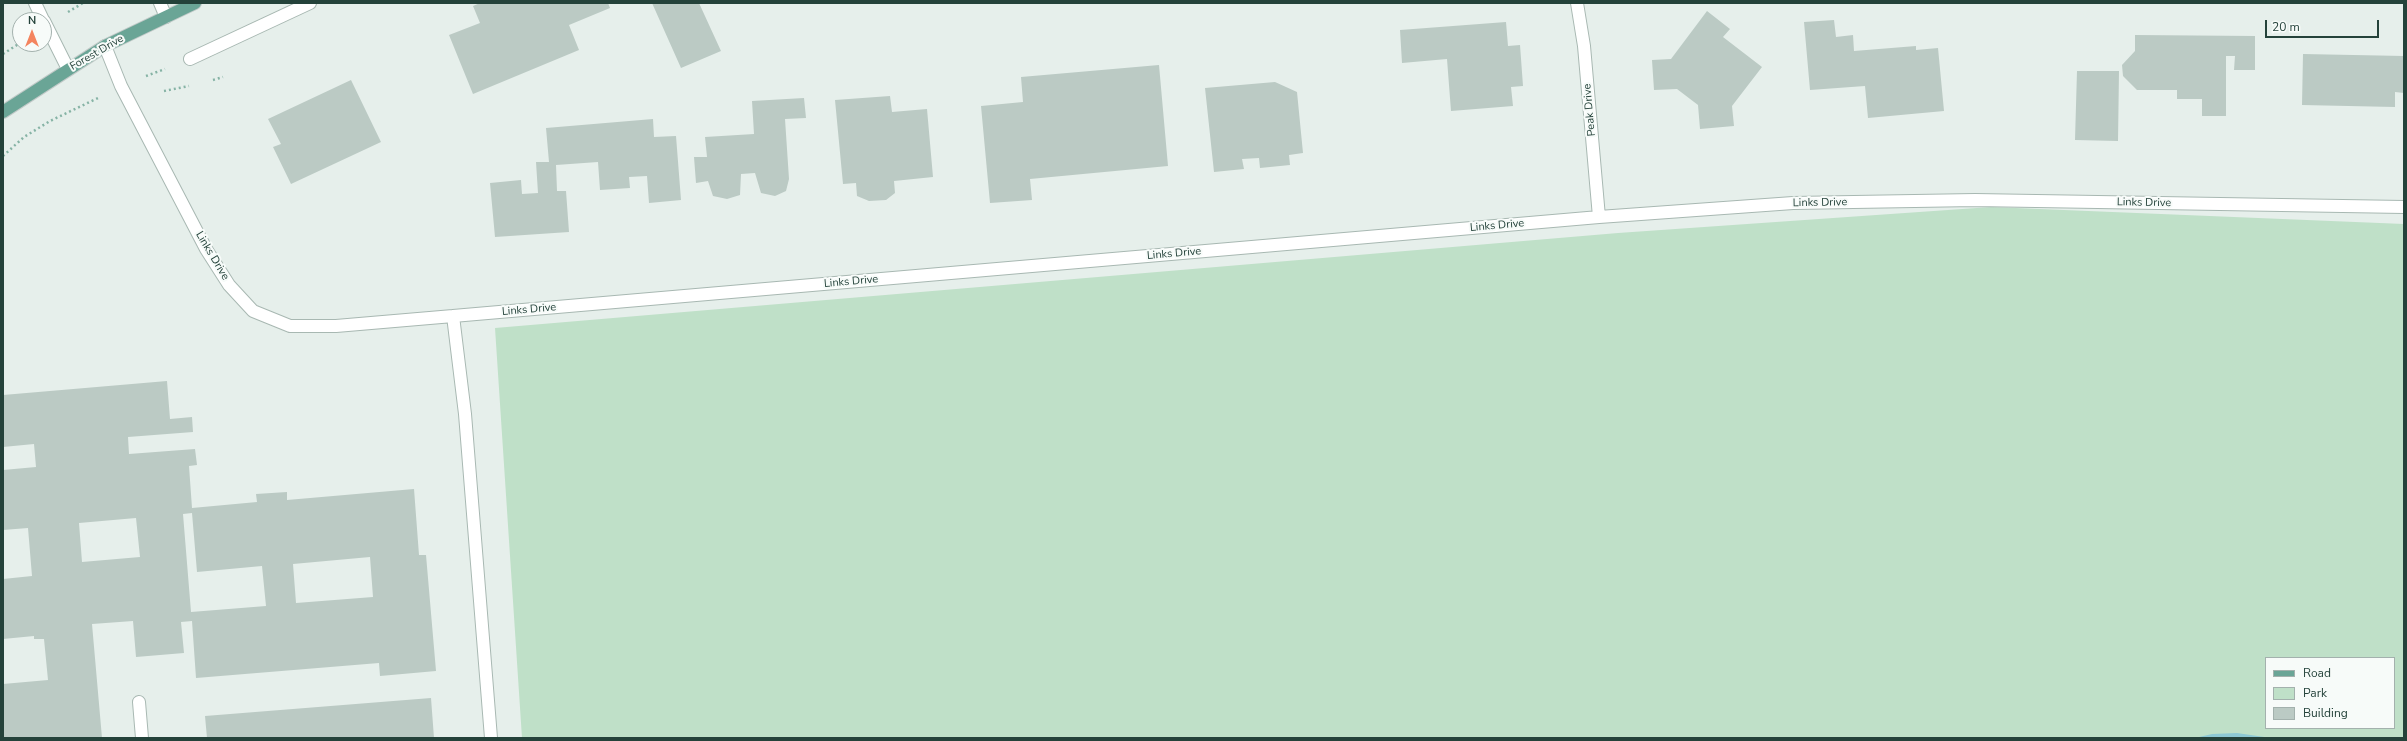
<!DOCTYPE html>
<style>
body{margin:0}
#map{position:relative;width:2407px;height:741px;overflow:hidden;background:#e6efeb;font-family:"Nunito Sans",sans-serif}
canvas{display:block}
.frame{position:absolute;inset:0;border:4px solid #24423a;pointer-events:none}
.legend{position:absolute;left:2265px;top:657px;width:130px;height:72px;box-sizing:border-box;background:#f7fbf9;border:1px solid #a3b1ad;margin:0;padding:5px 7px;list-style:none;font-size:12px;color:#24423a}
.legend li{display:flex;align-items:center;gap:8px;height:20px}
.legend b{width:20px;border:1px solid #a3b1ad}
.north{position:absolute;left:12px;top:12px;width:40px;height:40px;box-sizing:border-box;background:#f7fbf9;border:1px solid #a3b1ad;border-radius:50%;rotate:0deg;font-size:11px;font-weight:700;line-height:16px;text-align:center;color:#24423a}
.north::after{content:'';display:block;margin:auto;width:14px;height:18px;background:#f4845f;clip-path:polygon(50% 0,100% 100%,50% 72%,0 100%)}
.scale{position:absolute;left:2265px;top:20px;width:114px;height:18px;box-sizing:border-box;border:2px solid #24423a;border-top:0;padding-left:5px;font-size:12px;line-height:14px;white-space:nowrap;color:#24423a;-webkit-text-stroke:3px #f7fbf9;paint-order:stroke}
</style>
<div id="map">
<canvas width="2407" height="741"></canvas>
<div class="frame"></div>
<ul class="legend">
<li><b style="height:5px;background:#6aa596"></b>Road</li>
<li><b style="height:11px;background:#bfe0c8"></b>Park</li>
<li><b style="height:11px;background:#bbcac4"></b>Building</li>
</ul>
<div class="north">N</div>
<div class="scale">20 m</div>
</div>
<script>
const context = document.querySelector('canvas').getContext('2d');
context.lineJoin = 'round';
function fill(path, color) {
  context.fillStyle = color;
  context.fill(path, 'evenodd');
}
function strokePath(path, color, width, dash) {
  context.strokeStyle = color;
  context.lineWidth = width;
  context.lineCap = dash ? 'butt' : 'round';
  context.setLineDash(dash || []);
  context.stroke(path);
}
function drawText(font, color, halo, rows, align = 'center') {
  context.font = font + ' "Nunito Sans",sans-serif';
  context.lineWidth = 4;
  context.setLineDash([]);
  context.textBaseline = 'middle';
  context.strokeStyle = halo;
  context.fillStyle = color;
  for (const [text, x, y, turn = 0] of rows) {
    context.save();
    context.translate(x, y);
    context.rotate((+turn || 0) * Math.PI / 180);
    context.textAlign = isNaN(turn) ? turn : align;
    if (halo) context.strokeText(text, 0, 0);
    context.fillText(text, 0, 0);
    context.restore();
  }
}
fill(new Path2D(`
 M1991 207 2404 224V738H522L495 328 1618 233ZM2266 658H2394V728H2266Z`), '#bfe0c8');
fill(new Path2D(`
 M2237 733 2271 738H2195L2212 734Z`), '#8ec9d4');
fill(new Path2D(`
 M480 3H608L610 8 569 25 579 50 473 94 449 35 480 23 473 6Z
 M652 3H699L721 51 681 68Z
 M1707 11 1730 29 1723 37 1762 67 1732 106 1734 126 1700 129 1698 105 1677 89 1654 90 1652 60 1671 59Z
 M1834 20 1836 37 1853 35 1854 51 1916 46V50L1938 48 1944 111 1868 118 1865 86 1810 90 1804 22Z
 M1506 22 1508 46 1520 45 1523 86 1511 87 1513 106 1451 111 1447 59 1402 63 1400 30Z
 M2135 35 2255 36V70H2234L2235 56H2226V116H2202V99H2177V90H2137L2123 76 2122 65 2135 51Z
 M2303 54 2404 56V93L2395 92V107L2302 105Z
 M1159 65 1168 166 1030 179 1032 200 990 203 981 106 1023 102 1021 77Z
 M2077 71H2119L2118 141 2075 140Z
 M351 80 381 142 291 184 273 147 281 144 268 119Z
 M1275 82 1297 92 1303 153 1289 155 1290 165 1260 168 1259 158 1242 159 1244 169 1214 172 1205 88Z
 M890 96 892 112 927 109 933 177 894 181 895 193 886 200 869 201 857 196 856 183 843 184 835 100Z
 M804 98 806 118 785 119 789 179 786 191 775 196 761 193 755 173 741 174 740 195 727 199 713 196 708 181 696 183 694 157H707L705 137 754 134 752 101Z
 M653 119 654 137 676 136 681 200 649 203 647 176 629 177 630 188 600 190 598 162 556 165 557 191H566L569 232 495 237 490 183 521 180 522 194 538 193 536 162H549L546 128Z
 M167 381 170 419 192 417 193 432 128 437 129 454 195 449 197 465 189 466 192 508 257 502 256 494 287 492V500L414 489 419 555H426L436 671 380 676 379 663 196 678 192 621 181 622 184 653 136 657 133 621 92 624 102 738H3V684L48 680 44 639H34V636L3 639V579L32 576 28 528 3 530V470L36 467 34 444 3 447V395ZM192 513 197 572 262 566 266 606 191 612 183 514ZM136 518 140 557 82 562 79 523ZM370 557 373 597 296 603 293 564Z
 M431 698 434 738H207L205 716Z`), '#bbcac4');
const minor = new Path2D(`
 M35 3 43 20
 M160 3 166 17
 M1577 3 1584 46 1599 217
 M44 21 68 69
 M105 46 121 86 206 249 229 285 253 311 290 326H336L453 316 1599 217 1793 203 1975 200 2404 207
 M190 59 310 3
 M453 316 465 414 491 738
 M139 702 142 738`);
const major = new Path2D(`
 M3 112 105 46 195 3`);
strokePath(minor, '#a8b8b2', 14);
strokePath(major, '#c2cac8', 14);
strokePath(new Path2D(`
 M68 12 83 3
 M3 54 20 43
 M146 76 165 69
 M213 80 223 77
 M164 91 189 86
 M3 156 24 137 50 121 98 98`), '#86b3a5', 2.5, [2, 3]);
strokePath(minor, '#fff', 12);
strokePath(major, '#6aa596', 12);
drawText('11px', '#24423a', '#f7fbf9', [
 ["Forest Drive",97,53,-30],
 ["Peak Drive",1590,110,-95],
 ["Links Drive",1820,203,-1],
 ["Links Drive",2144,203,1],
 ["Links Drive",1497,226,-5],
 ["Links Drive",1174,254,-5],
 ["Links Drive",212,256,59],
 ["Links Drive",851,282,-5],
 ["Links Drive",529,310,-5]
]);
</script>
